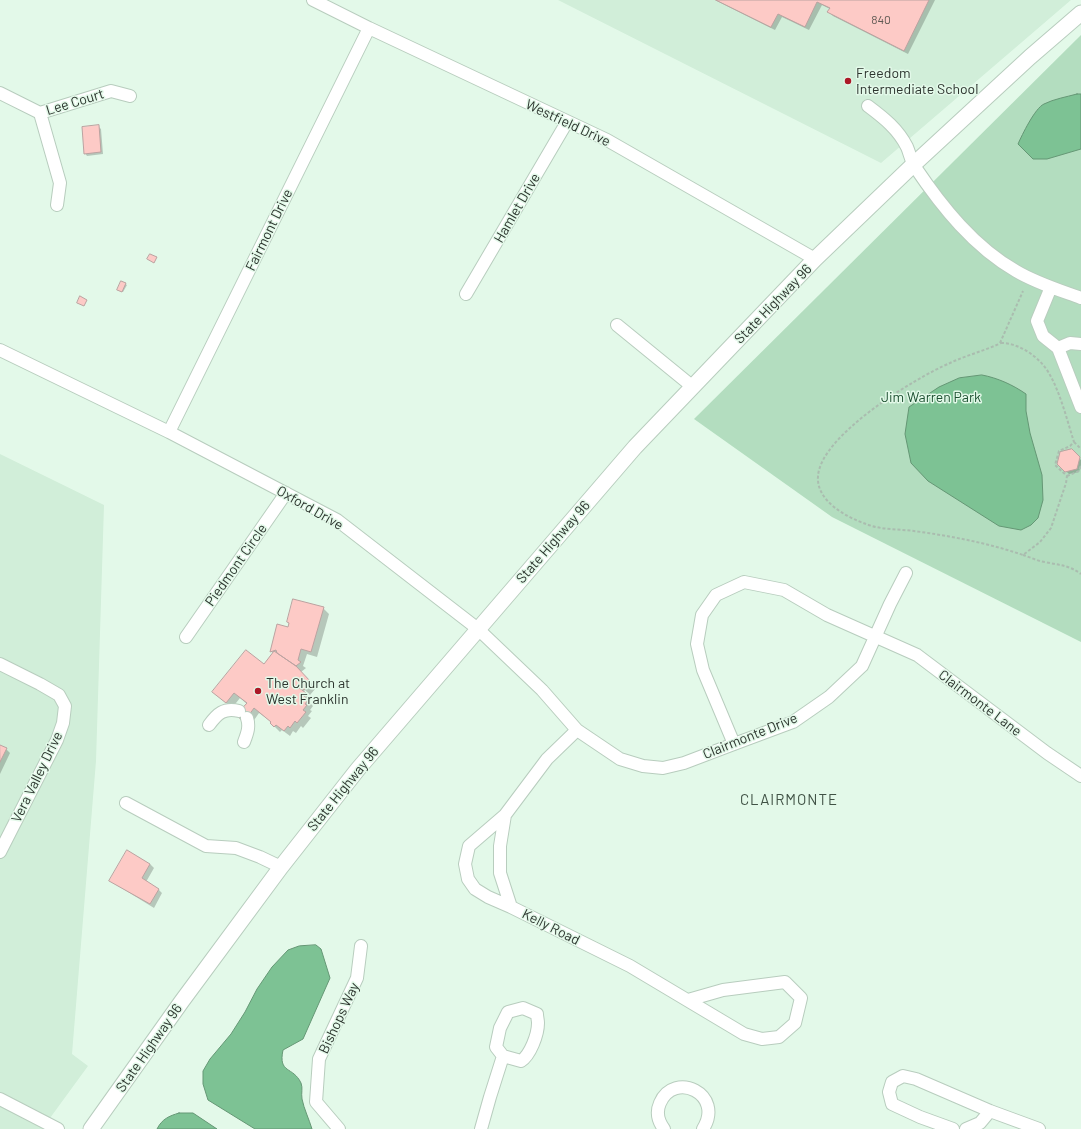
<!DOCTYPE html>
<style>
body{margin:0}
canvas{display:block;background:#e3f9e9}
</style>
<canvas width="1081" height="1129"></canvas>
<script>
const context = document.querySelector('canvas').getContext('2d');
context.lineJoin = 'round';
function fill(path, color) {
  context.fillStyle = color;
  context.fill(path, 'evenodd');
}
function strokePath(path, color, width, dash) {
  context.strokeStyle = color;
  context.lineWidth = width;
  context.lineCap = dash ? 'butt' : 'round';
  context.setLineDash(dash || []);
  context.stroke(path);
}
function drawText(font, color, halo, rows, align = 'center') {
  context.font = font + ' Barlow,sans-serif';
  context.lineWidth = 3;
  context.setLineDash([]);
  context.textBaseline = 'middle';
  context.strokeStyle = halo;
  context.fillStyle = color;
  for (const [text, x, y, turn = 0] of rows) {
    context.save();
    context.translate(x, y);
    context.rotate((+turn || 0) * Math.PI / 180);
    context.textAlign = isNaN(turn) ? turn : align;
    if (halo) context.strokeText(text, 0, 0);
    context.fillText(text, 0, 0);
    context.restore();
  }
}
fill(new Path2D(`
 M558 0H1071L881 163Z
 M0 454 104 505 96 761 72 1054 88 1066 42 1129H0Z`), '#d1eed9');
fill(new Path2D(`
 M1081 35V642L832 517 694 419Z`), '#b3ddbf');
const water = new Path2D(`
 M1077 94H1081V149L1047 159H1033L1018 144C1022 135 1035 108 1044 104 1054 99 1066 97 1077 94Z
 M982 375C998 378 1013 385 1026 394V411L1030 433 1042 475 1043 500 1038 518 1031 525 1021 530 999 526 928 481 911 463 905 434 909 407 939 387 959 378Z
 M316 945 321 949 330 978 303 1039 283 1050C278 1074 293 1066 301 1083 303 1088 301 1093 302 1099 304 1109 309 1119 312 1129H255L208 1100 203 1084V1071L210 1059 231 1034 245 1012 257 989 272 967 288 950 299 946Z
 M179 1113H193L217 1129H157C162 1119 169 1116 179 1113Z`);
fill(water, '#7dc294');
strokePath(water, '#659775', 1);
fill(new Path2D(`
 M715 0H935L908 54 833 16 829 12 830 9 822 5 809 30 782 17 775 30Z
 M98 126 101 129 103 154 87 156 85 153Z
 M122 282 127 285 123 292 118 289Z
 M1072 451 1081 460V465L1079 472 1069 474 1058 463Z
 M323 608 329 614 317 657 307 654 303 666 306 668 301 672 316 688 310 695 305 690 303 692 311 699 309 702 313 706 310 710 312 711 308 716 311 718 303 728 301 726 296 733 293 731 290 736 282 730 280 732 271 723 272 722 259 713 250 726 247 704 240 698 232 708 213 692 264 665 273 654 271 651 289 628 290 624 288 622Z
 M0 746 6 749 10 753 0 774Z
 M150 864 154 868 146 882 159 890 162 893 154 908 115 884 111 881Z`), '#0003');
const building = new Path2D(`
 M716 0H929L904 51 827 12 830 8 817 2 805 27 778 14 771 27Z
 M99 125 101 152 84 154 82 127Z
 M150 254 157 257 154 263 147 259Z
 M121 281 126 283 122 292 117 290Z
 M80 296 87 300 84 306 77 303Z
 M1072 449 1080 457 1077 469 1065 472 1057 464 1060 452Z
 M293 599 324 607 311 652 301 649 298 660 301 662 296 666 277 653 276 650 270 652 277 624 288 627 289 623 287 622Z
 M246 650 264 664 274 651 296 666 311 682 304 690 299 686 298 687 306 693 304 696 308 700 305 704 307 705 303 710 306 712 297 723 295 721 290 728 288 726 284 731 276 725 274 727 270 723 271 722 254 708 244 722 236 715 247 703 234 693 226 703 212 692Z
 M0 745 7 748 0 762Z
 M127 850 150 864 142 878 159 889 150 904 109 881Z`);
fill(building, '#fdcac6');
strokePath(building, '#bba2a0', 1);
const minor = new Path2D(`
 M313 0 369 28 607 140 815 259
 M0 93 40 113 111 91 130 96
 M868 106C884 118 898 129 907 147 910 154 911 161 915 167 942 207 974 247 1016 271 1036 283 1059 290 1081 298
 M40 113 60 183 57 205
 M1051 287 1037 321 1043 336 1058 348 1081 407
 M466 294 567 122
 M617 325 693 387
 M1058 348 1070 343 1081 344
 M0 350 169 432 337 520 478 629 542 690 577 730 620 759 643 766 663 768 684 763 734 744 793 722 829 697 862 666 890 604 906 573
 M169 432 369 28
 M186 637 286 493
 M0 664 40 684 59 695 65 706 63 723 57 740 0 852
 M209 725C217 714 224 707 239 711
 M577 730 547 759 505 815 500 846V873L511 907 630 966 744 1034 762 1039 779 1037 795 1023 801 998 785 982 723 990 688 1000
 M244 742C247 734 250 727 247 718
 M734 744 703 670 697 644 702 615 716 595 744 582 784 590 827 615 917 655 1047 753 1081 776
 M126 803 206 846 236 848 260 857 281 867
 M505 815 469 846 465 864 468 879 475 889 488 897 511 907
 M523 1008 537 1014C537 1017 538 1020 538 1023 538 1035 530 1055 521 1061L503 1056 496 1047 500 1028 508 1012Z
 M0 1099 58 1129
 M339 1129 316 1102 319 1059 357 978 361 946
 M481 1129 490 1097 503 1056
 M664 1129C658 1121 656 1112 660 1103 674 1070 725 1094 703 1129
 M953 1129 920 1117 892 1104 889 1092 892 1082 903 1076 916 1079 990 1111 1039 1129
 M966 1129 980 1123 990 1111`);
const major = new Path2D(`
 M91 1129 182 1001 281 867 358 769 635 447 815 259 913 165 1030 57 1081 13`);
strokePath(minor, '#b8cdbe', 14);
strokePath(major, '#b8cdbe', 17);
strokePath(new Path2D(`
 M1000 343 1023 291
 M1001 343C1020 343 1041 358 1050 375 1061 395 1067 420 1074 442L1070 446 1059 451 1055 465 1067 476 1066 483 1051 528 1040 542 1023 555C988 543 951 536 914 531 898 529 881 530 866 524 846 517 816 501 818 476 821 435 915 378 950 363 967 355 984 351 1001 343Z
 M1074 442 1081 449
 M1067 476 1079 471 1081 465
 M1023 555C1030 557 1037 561 1045 562 1058 565 1069 565 1081 574`), '#aabcaf', 2, [3, 2]);
strokePath(minor, '#fff', 12);
strokePath(major, '#fff', 15);
for (const [x, y, r, color] of [
 [848,81,4,"#ac1827"],
 [258,691,4,"#ac1827"]
]) {
  const dot = new Path2D();
  dot.arc(x, y, r, 0, 2 * Math.PI);
  context.fillStyle = color;
  context.fill(dot);
  strokePath(dot, '#e3f9e9', 1.5);
}
drawText('12px', '#605a54', null, [
 ["840",881,20]
]);
drawText('14px', '#2c342e', '#e3f9e9', [
 ["Freedom",856,73],
 ["Intermediate School",856,89],
 ["The Church at",266,683],
 ["West Franklin",266,699]
], 'left');
drawText('14px', '#2c342e', '#e3f9e9', [
 ["Lee Court",75,102,-17],
 ["Westfield Drive",568,123,25],
 ["Hamlet Drive",517,208,-60],
 ["Fairmont Drive",269,230,-64],
 ["State Highway 96",773,304,-46],
 ["Oxford Drive",310,508,30],
 ["State Highway 96",553,542,-49],
 ["Piedmont Circle",236,565,-55],
 ["Clairmonte Lane",980,703,37],
 ["Clairmonte Drive",750,736,-22],
 ["Vera Valley Drive",37,777,-64],
 ["State Highway 96",343,789,-51],
 ["Kelly Road",551,927,27],
 ["Bishops Way",339,1018,-65],
 ["State Highway 96",149,1048,-55]
]);
drawText('14px', '#1d5031', '#e3f9e9', [
 ["Jim Warren Park",931,397]
]);
context.letterSpacing = '1px';
drawText('15px', '#405245', '#e3f9e9', [
 ["CLAIRMONTE",789,800]
]);
context.letterSpacing = '0px';
</script>
